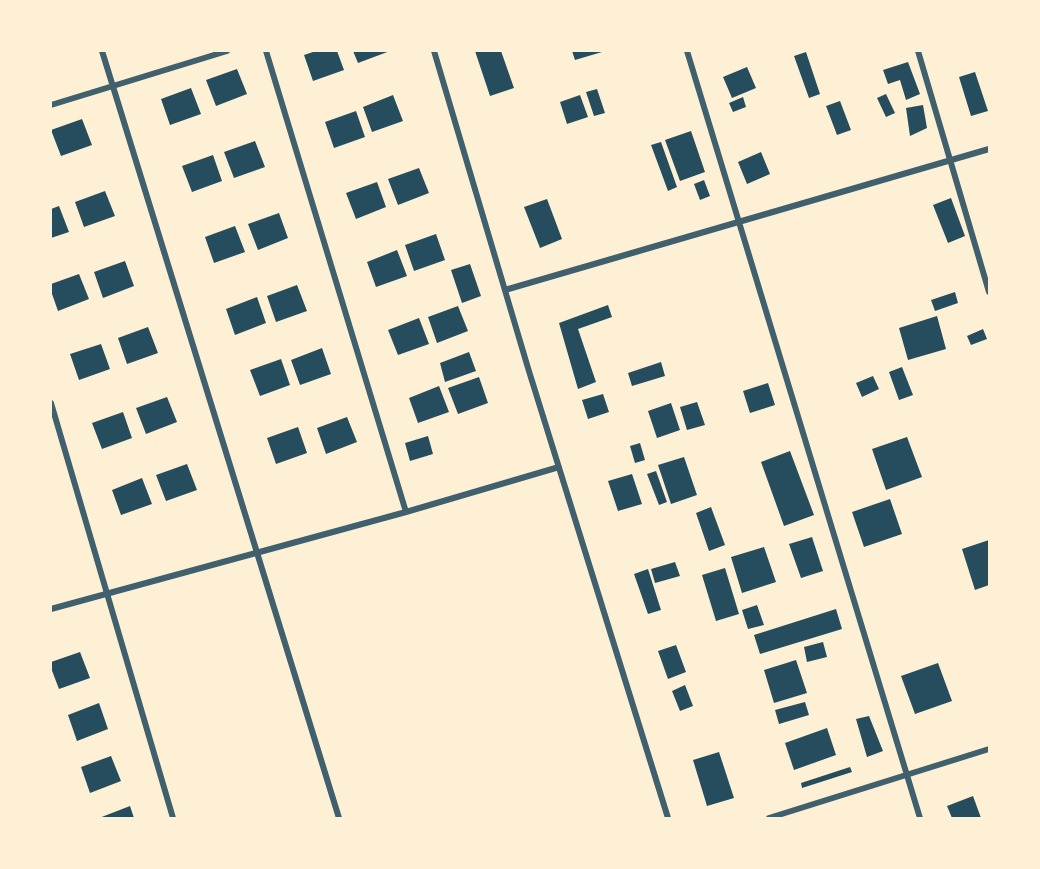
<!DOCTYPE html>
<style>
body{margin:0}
#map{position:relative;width:1040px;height:869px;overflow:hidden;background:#fdf0d5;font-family:Overpass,sans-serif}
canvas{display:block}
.frame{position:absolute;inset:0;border:52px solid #fdf0d5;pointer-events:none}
</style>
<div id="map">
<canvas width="1040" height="869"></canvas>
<div class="frame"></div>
</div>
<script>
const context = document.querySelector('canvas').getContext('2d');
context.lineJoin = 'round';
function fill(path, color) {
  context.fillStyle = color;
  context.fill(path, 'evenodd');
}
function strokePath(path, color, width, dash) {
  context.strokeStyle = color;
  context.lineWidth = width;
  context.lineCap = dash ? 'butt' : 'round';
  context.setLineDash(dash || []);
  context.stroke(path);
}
fill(new Path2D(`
 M316 51H337L344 70 313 81 304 55Z
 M353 51H390L358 63Z
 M475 51H501L514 88 490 96Z
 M572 51H602V52L575 60Z
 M806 52 820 94 809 98 794 56Z
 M908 62 920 94 906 100 900 80 888 84 883 70Z
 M747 67 756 88 732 98 723 77Z
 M237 69 247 94 216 106 206 80Z
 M975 72 988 111 971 116 959 77Z
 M191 88 201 114 170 125 161 99Z
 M597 89 605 113 594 116 586 92Z
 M886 94 895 113 886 117 877 98Z
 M393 95 403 121 372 132 363 107Z
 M580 95 588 117 567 124 560 102Z
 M743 97 746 107 733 112 729 103Z
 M840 101 851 130 837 135 826 106Z
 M923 105 927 128 910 136 906 108Z
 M356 111 365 137 334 148 325 122Z
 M82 119 92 145 61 156 51 130Z
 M691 131 705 172 680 181 665 140Z
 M255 141 265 167 234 178 224 152Z
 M661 142 677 187 668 191 651 145Z
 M761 152 770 174 747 184 738 162Z
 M213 155 222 181 192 192 182 166Z
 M419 168 429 193 398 205 388 179Z
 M704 180 710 196 700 200 694 184Z
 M377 182 386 207 356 219 346 193Z
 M105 191 115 216 84 227 75 202Z
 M951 198 965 236 948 243 933 205Z
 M547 199 562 239 540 248 524 207Z
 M59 206 69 232 51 238V209Z
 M279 213 288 238 258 250 248 224Z
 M235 226 245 252 214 263 205 237Z
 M436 234 445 260 414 271 405 245Z
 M397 250 407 276 376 287 367 262Z
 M125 261 134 286 103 298 94 272Z
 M470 264 481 296 462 303 451 270Z
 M79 274 89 299 58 311 51 291V284Z
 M297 285 307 311 276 322 267 296Z
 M955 292 958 303 935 311 931 300Z
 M257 297 266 323 235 335 226 309Z
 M608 305 612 317 578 329 596 382 578 389 559 323Z
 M458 306 468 331 437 343 428 317Z
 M937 316 946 349 908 360 899 328Z
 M419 318 429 344 398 355 388 330Z
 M148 327 158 353 127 364 118 338Z
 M983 329 987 339 971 345 967 336Z
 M101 344 110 369 79 380 70 354Z
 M322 348 331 374 300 385 291 360Z
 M469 352 476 371 445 382 440 363Z
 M281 359 290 385 260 396 250 370Z
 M661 362 665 376 632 386 628 373Z
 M902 367 913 395 899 400 889 372Z
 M873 376 879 389 862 397 856 383Z
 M479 377 488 403 458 414 448 388Z
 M768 383 775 405 750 413 743 391Z
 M439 386 449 412 418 423 409 398Z
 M603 394 609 412 588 419 582 400Z
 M167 397 177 422 146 434 136 408Z
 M697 402 705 425 687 430 680 407Z
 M671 403 680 430 657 438 648 411Z
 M123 412 132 438 102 449 92 423Z
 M347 417 357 442 326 454 317 428Z
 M298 427 307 453 276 464 267 438Z
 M428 436 433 454 410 461 405 443Z
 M907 437 922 477 886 490 872 449Z
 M640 443 645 460 635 463 630 446Z
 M790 451 814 515 784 526 761 462Z
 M684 457 697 495 671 504 658 465Z
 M187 464 197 490 166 501 156 475Z
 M656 471 667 502 659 505 647 474Z
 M632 474 642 504 618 511 608 481Z
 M142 478 152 504 121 515 112 490Z
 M890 499 902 534 864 547 852 512Z
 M711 507 725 545 709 551 696 513Z
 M812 537 823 571 801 578 789 544Z
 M989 540V585L975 590 962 549Z
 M764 547 776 582 742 593 731 557Z
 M675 562 680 576 655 583 651 569Z
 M725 568 739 614 716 621 702 575Z
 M648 569 661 610 648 614 634 574Z
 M757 605 764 625 748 629 742 610Z
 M836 609 842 629 760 654 754 635Z
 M823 642 827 657 807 662 804 647Z
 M676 645 686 672 668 679 658 651Z
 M80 652 90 678 59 689 51 668V662Z
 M796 660 807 693 774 703 764 670Z
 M938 663 952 701 915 714 901 676Z
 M685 685 693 706 680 711 672 691Z
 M805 702 809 715 779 724 775 710Z
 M99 703 108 729 77 741 68 715Z
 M869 716 883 751 867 757 856 719Z
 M827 728 836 755 794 770 785 743Z
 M719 752 734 798 707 806 693 760Z
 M111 756 121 781 90 793 81 767Z
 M850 767 852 772 802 788 801 783Z
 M973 796 981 818H952L947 806Z
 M130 806 134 818H99Z`), '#264d5e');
strokePath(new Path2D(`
 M102 51 339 818
 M266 51 406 512
 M434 51 528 368 668 818
 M687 51 920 818
 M918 51 989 292
 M51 105 227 51
 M505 290 989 149
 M51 403 173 818
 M51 609 406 512 559 467
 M769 818 989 749`), '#3f606c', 6);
</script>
